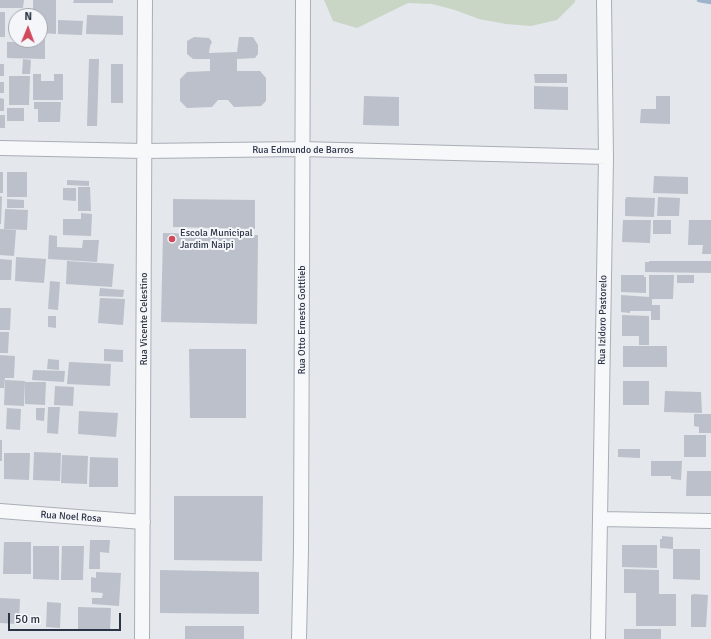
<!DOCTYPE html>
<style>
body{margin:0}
#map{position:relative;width:711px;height:639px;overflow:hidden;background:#e4e7ec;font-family:Signika,sans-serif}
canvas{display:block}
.north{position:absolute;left:8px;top:8px;width:40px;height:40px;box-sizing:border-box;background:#f4f6f9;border:1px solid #a4a8b1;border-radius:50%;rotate:1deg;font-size:11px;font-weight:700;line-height:16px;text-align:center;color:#2b3445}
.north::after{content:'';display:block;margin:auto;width:14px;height:18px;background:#d1495b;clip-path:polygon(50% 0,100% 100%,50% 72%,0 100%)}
.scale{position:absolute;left:8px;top:613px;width:113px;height:18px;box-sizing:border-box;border:2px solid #2b3445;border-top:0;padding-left:5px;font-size:12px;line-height:14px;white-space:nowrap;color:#2b3445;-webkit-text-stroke:3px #f4f6f9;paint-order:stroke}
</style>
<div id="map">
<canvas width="711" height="639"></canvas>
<div class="north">N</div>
<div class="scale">50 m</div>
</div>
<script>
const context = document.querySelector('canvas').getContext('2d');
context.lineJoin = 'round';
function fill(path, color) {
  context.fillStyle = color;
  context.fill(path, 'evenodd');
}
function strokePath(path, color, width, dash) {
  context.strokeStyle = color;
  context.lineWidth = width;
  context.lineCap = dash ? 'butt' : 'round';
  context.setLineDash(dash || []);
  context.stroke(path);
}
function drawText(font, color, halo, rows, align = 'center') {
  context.font = font + ' Signika,sans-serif';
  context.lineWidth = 4;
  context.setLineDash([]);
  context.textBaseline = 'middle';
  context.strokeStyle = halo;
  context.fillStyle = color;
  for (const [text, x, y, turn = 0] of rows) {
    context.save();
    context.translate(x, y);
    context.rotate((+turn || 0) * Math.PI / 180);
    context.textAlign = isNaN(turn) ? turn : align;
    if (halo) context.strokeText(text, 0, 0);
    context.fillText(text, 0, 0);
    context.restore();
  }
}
fill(new Path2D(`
 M324 0H575V2L557 20 531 26 506 24 479 19 455 10 432 4 408 3 357 28 333 21Z`), '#c9d6c5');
strokePath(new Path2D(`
 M699 0 711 2`), '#9fb4cc', 4.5);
fill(new Path2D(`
 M0 0H24L23 8H0Z
 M33 0H56V34L40 33V16H33Z
 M74 0H113V3H73Z
 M0 12H5V37H0Z
 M87 15 123 16V35L86 34Z
 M58 20 83 21 82 35 58 34Z
 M40 34H45V59L7 58V42H22V40H40Z
 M194 37 209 38 212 42 210 46 209 53 237 52 239 37H253L258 45V54L255 58 237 59V71H260L266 78V101L261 106 234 107 228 100H218L212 107 187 108 180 101V79L187 72 210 71V59H193L187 54V41Z
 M23 59 31 60 30 74H22Z
 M89 59H99L97 126H87Z
 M0 64H4V76H0Z
 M111 64H123V103H111Z
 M33 74H41V81H54V74H63V100H33Z
 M534 74H567V83H535Z
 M9 76H30L29 105H9Z
 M0 82H4V93H0Z
 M534 86 568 87V110L534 109Z
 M364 96 399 97V126L363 125Z
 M656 96H670V124L640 123 641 109H656Z
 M0 98 4 99V111H0Z
 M34 102H61L60 122H38V109H34Z
 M7 108H24V121H7Z
 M0 115H5V128H0Z
 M0 172H3V193H0Z
 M7 172H27V197H7Z
 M654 176 688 177V194L653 193Z
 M67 180 89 181V186L67 185Z
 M78 187H90L91 211H78Z
 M63 188H76V201L63 200Z
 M0 196 2 197 1 224H0Z
 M626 197 655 198 654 217 625 216V199H626Z
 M658 197 680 198 679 216H657Z
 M7 199 24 200V208H7Z
 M173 199 255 200V229L173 227Z
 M5 209 28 210 27 230 4 229Z
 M81 213 92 214 91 236 63 235V219H81Z
 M623 220H651L650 243 622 242Z
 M653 220H671V234H653Z
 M689 220H711V254H702L703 245H688Z
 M0 229 16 230 14 256 0 255Z
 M163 233 258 235 257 324 161 322Z
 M49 235 57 236V247L82 248 83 240H99L97 262 48 259Z
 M16 257 46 259 44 283 15 281Z
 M0 259 12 260 11 280H0Z
 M67 261 114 264 112 287 66 284Z
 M649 261H711V273L645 272V262H649Z
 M621 275H644V277H646V293L621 292Z
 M649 275H674L673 299H652V305H660V320H651V311H630V313L621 312V295L649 297Z
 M677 275H694V283H677Z
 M50 281 60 282 58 310 48 309Z
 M100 288 124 290 123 297 99 296Z
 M100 298 125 299 123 325 98 323Z
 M0 308H11L10 330H0Z
 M622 315 649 316V345H639V336H622Z
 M48 316H56V328L48 327Z
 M0 332H9L8 353H0Z
 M623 346H667V367H623Z
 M104 349 123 350V362L104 361Z
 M189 349H246V418H190Z
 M0 355 15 356 14 378H0Z
 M48 359 59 360V370L47 369Z
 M69 362 111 364 110 386 67 384Z
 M33 370 65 371 64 382 32 380Z
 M0 378H5L4 388H0Z
 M5 380 25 381 24 406 4 405Z
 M623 381H649V405H623Z
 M25 382H46L45 405 25 404Z
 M55 386 74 387 73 406 54 405Z
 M665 391 701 392 702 413 664 412Z
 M48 407H60L58 434 47 433Z
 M7 408 21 409 20 430 6 429Z
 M36 408H45L44 421 36 420Z
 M79 411 118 413 116 437 78 434Z
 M694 414H711V433H699V427L694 426Z
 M684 435H706V457H684Z
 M0 440H2V461H0Z
 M618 449H640V458L618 457Z
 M34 452 61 453 60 481 33 480Z
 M4 453H30L29 480 4 479Z
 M62 455 88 456 87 484 61 483Z
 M90 457 118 458V487H89Z
 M651 461H682L681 480 671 479V476H651Z
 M687 471H711V496H686Z
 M174 496H263L262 561 174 560Z
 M662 536 673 537V549L660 548V539H662Z
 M90 540H110L109 553 100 552V569H89Z
 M4 542H31V574H3Z
 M622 545H657V568L622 567Z
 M33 546H59V580L33 579Z
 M62 546H84L83 580H61Z
 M673 549H700V580L673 579Z
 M624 569 659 570V594H676V626H636V593H624Z
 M160 570 259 572V614L160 613Z
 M96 572 121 573 119 606 92 604V598H102L103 593 91 592V577L96 578Z
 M694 594 708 595 706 627H691V595Z
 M0 598 20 599 19 624 0 623Z
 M47 602 61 603 60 628 46 627Z
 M78 607 111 608 110 631H78Z
 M185 626H244V639H185Z
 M624 629H661V639H624Z`), '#bbc0ca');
const street = new Path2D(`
 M0 148 144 151 302 149 606 157
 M0 511 143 522
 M600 519 711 521
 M142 639 145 0
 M299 639 301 550 303 0
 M598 639 606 157 604 0`);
strokePath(street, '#a9aeb7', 16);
strokePath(street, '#f7f8fa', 14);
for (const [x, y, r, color] of [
 [172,239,4,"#d1495b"]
]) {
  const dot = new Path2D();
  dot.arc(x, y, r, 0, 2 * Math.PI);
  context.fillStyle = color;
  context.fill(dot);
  strokePath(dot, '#f4f6f9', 1.5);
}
drawText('10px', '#2b3445', '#f4f6f9', [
 ["Rua Edmundo de Barros",303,150],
 ["Rua Vicente Celestino",144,319,-90],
 ["Rua Otto Ernesto Gottlieb",302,320,-90],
 ["Rua Izidoro Pastorelo",603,320,-89],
 ["Rua Noel Rosa",71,517,4]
]);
drawText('10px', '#2b3445', '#f4f6f9', [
 ["Escola Municipal",180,233],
 ["Jardim Naipi",180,245]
], 'left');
</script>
